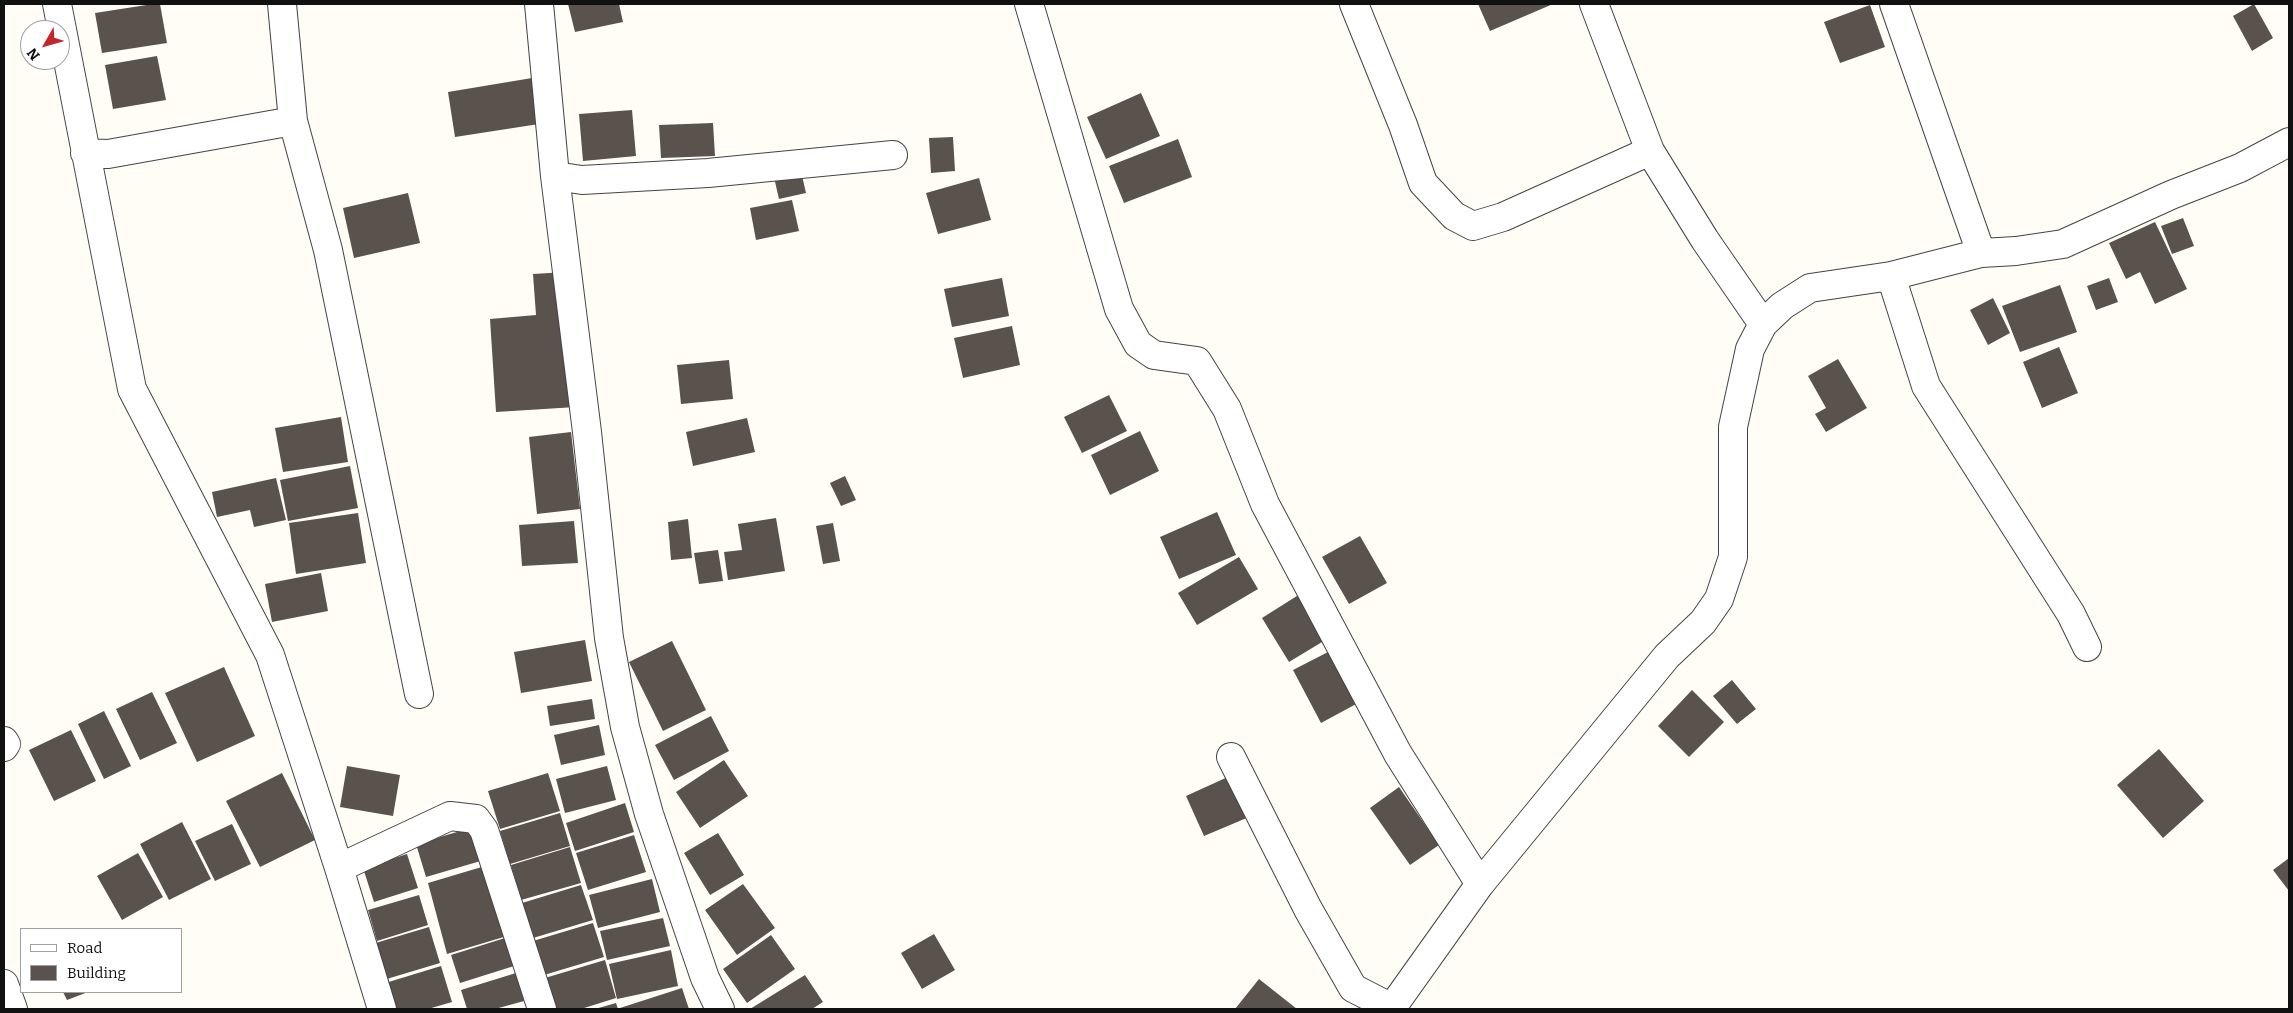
<!DOCTYPE html>
<style>
body{margin:0}
#map{position:relative;width:2293px;height:1013px;overflow:hidden;background:#fffdf5;font-family:Bitter,serif}
canvas{display:block}
.frame{position:absolute;inset:0;border:5px solid #111;pointer-events:none}
.legend{position:absolute;left:20px;top:928px;width:162px;height:65px;box-sizing:border-box;background:#fff;border:1px solid #a0a0a0;margin:0;padding:6px 9px;list-style:none;font-size:15px;color:#111}
.legend li{display:flex;align-items:center;gap:10px;height:25px}
.legend b{width:25px;border:1px solid #a0a0a0}
.north{position:absolute;left:20px;top:20px;width:50px;height:50px;box-sizing:border-box;background:#fff;border:1px solid #a0a0a0;border-radius:50%;rotate:232deg;font-size:14px;font-weight:700;line-height:20px;text-align:center;color:#111}
.north::after{content:'';display:block;margin:auto;width:18px;height:22px;background:#c4262e;clip-path:polygon(50% 0,100% 100%,50% 72%,0 100%)}
</style>
<div id="map">
<canvas width="2293" height="1013"></canvas>
<div class="frame"></div>
<ul class="legend">
<li><b style="height:6px;background:#fff"></b>Road</li>
<li><b style="height:14px;background:#5a524d"></b>Building</li>
</ul>
<div class="north">N</div>
</div>
<script>
const context = document.querySelector('canvas').getContext('2d');
context.lineJoin = 'round';
function fill(path, color) {
  context.fillStyle = color;
  context.fill(path, 'evenodd');
}
function strokePath(path, color, width, dash) {
  context.strokeStyle = color;
  context.lineWidth = width;
  context.lineCap = dash ? 'butt' : 'round';
  context.setLineDash(dash || []);
  context.stroke(path);
}
fill(new Path2D(`
 M153 4H160L167 43 102 53 95 13Z
 M568 4H619L623 22 575 32Z
 M1478 4H1553L1490 31Z
 M2254 4 2273 38 2252 51 2233 16Z
 M1870 5 1885 47 1840 63 1824 22Z
 M157 56 166 100 113 109 105 65Z
 M532 78 539 124 455 137 448 92Z
 M1141 93 1160 136 1106 159 1087 117Z
 M632 110 636 156 583 161 579 114Z
 M713 123 715 156 661 158 659 125Z
 M953 137 955 171 931 173 929 138Z
 M1178 139 1192 177 1124 203 1109 166Z
 M800 167 806 193 779 199 773 173Z
 M979 178 991 220 938 234 926 193Z
 M408 193 420 243 354 258 343 208Z
 M792 200 799 231 756 240 750 208Z
 M2183 218 2194 246 2172 254 2161 226Z
 M2155 222 2187 289 2155 304 2140 272 2126 279 2109 243Z
 M566 272 576 407 496 412 490 319 536 315 533 274Z
 M1002 278 1009 316 952 327 944 289Z
 M2109 278 2118 302 2096 310 2087 286Z
 M2060 285 2077 332 2020 352 2002 306Z
 M1993 298 2010 333 1988 345 1970 310Z
 M1012 326 1020 365 963 378 954 338Z
 M2059 347 2078 393 2042 408 2023 362Z
 M1838 359 1867 408 1826 432 1815 414 1826 408 1808 376Z
 M729 360 733 399 681 404 677 365Z
 M1109 395 1127 431 1082 453 1064 417Z
 M341 417 348 462 283 472 275 428Z
 M747 418 755 452 693 466 686 432Z
 M1140 431 1159 471 1110 495 1091 455Z
 M571 432 580 509 537 514 529 437Z
 M350 466 358 508 288 521 280 480Z
 M845 476 856 500 841 506 830 483Z
 M276 478 286 520 254 527 250 510 217 517 212 492Z
 M1217 512 1236 555 1179 579 1160 537Z
 M358 513 366 563 296 574 289 523Z
 M776 518 785 571 728 580 724 552 742 550 738 524Z
 M688 519 692 558 671 560 668 522Z
 M574 521 578 563 522 566 519 525Z
 M833 523 840 561 823 564 816 526Z
 M1360 536 1387 583 1349 604 1322 557Z
 M718 550 723 581 699 584 694 553Z
 M1239 557 1258 589 1197 625 1178 593Z
 M321 573 328 611 272 622 265 584Z
 M1300 594 1327 639 1289 662 1262 618Z
 M585 640 592 681 521 693 514 652Z
 M672 641 706 710 663 731 629 662Z
 M1330 651 1358 703 1321 723 1293 670Z
 M224 667 255 736 197 762 165 693Z
 M1732 680 1756 709 1737 724 1713 696Z
 M1692 690 1724 722 1689 757 1658 726Z
 M152 692 177 743 140 760 116 709Z
 M592 699 595 719 550 726 547 706Z
 M104 711 131 766 104 779 78 724Z
 M711 716 729 751 674 780 655 745Z
 M599 725 605 755 561 765 554 735Z
 M71 730 96 781 54 801 29 750Z
 M2159 749 2204 801 2163 838 2117 785Z
 M724 760 748 796 700 828 676 792Z
 M347 766 400 775 393 816 340 807Z
 M607 766 616 800 565 813 556 779Z
 M282 773 315 840 260 867 226 801Z
 M548 773 560 811 500 829 488 791Z
 M1230 776 1249 817 1204 836 1186 796Z
 M1399 787 1439 845 1410 865 1370 808Z
 M625 803 634 832 575 851 566 823Z
 M560 813 570 846 510 864 500 831Z
 M182 822 211 879 169 900 140 844Z
 M232 824 251 864 215 881 195 841Z
 M474 827 484 860 426 877 416 844Z
 M718 833 744 875 710 895 684 853Z
 M634 835 646 872 588 890 576 853Z
 M570 847 581 883 521 900 511 865Z
 M138 853 163 897 122 920 97 876Z
 M407 854 418 888 374 902 363 868Z
 M2289 858V891L2273 870Z
 M485 866 507 936 447 954 428 883Z
 M652 879 660 912 598 928 589 895Z
 M743 884 775 928 737 955 705 910Z
 M581 885 593 920 533 938 522 903Z
 M419 895 428 925 377 941 368 910Z
 M663 918 670 946 607 960 600 931Z
 M593 923 604 957 544 975 533 941Z
 M429 927 440 963 380 981 369 945Z
 M934 934 955 970 922 989 901 953Z
 M771 935 795 969 747 1003 723 969Z
 M505 938 514 966 460 983 451 955Z
 M671 950 678 986 617 999 609 964Z
 M605 960 616 998 581 1009H554L545 978Z
 M441 966 452 1002 428 1009H389L382 984Z
 M516 973 524 1001 495 1009H467L461 990Z
 M805 975 823 1002 812 1009H750Z
 M1259 979 1297 1009H1235Z
 M682 988 689 1009H621L620 1008Z
 M63 992H88L67 1000Z
 M616 1003 618 1009H595Z`), '#5a524d');
const minor = new Path2D(`
 M57 4 132 389 270 655 339 868 382 1009
 M282 4 293 121 328 250 419 694
 M539 4 555 176 582 180 708 173 893 155
 M1029 4 1119 309 1138 344 1154 355 1197 361 1227 409 1265 504 1398 754 1480 884
 M1354 4 1403 125 1423 183 1454 216 1473 226 1503 217 1650 151
 M1594 4 1650 151 1705 240 1763 324
 M1894 4 1981 253
 M85 153 108 154 293 121
 M555 176 587 432 609 638 625 727 649 814 705 978 720 1009
 M1891 276 1926 386 2071 614 2087 647
 M4 741 6 744 4 747
 M1231 757 1308 909 1353 988 1392 1008
 M339 868 450 816 476 819 484 830 542 1009
 M4 984 13 1009
 M1391 1009 1480 884 1667 656 1703 622 1719 599 1733 557V427L1750 349 1763 324 1782 306 1810 288 1891 276 1981 253 2016 251 2063 244 2171 195 2240 168 2289 142`);
strokePath(minor, '#444', 30);
strokePath(minor, '#fff', 28);
</script>
